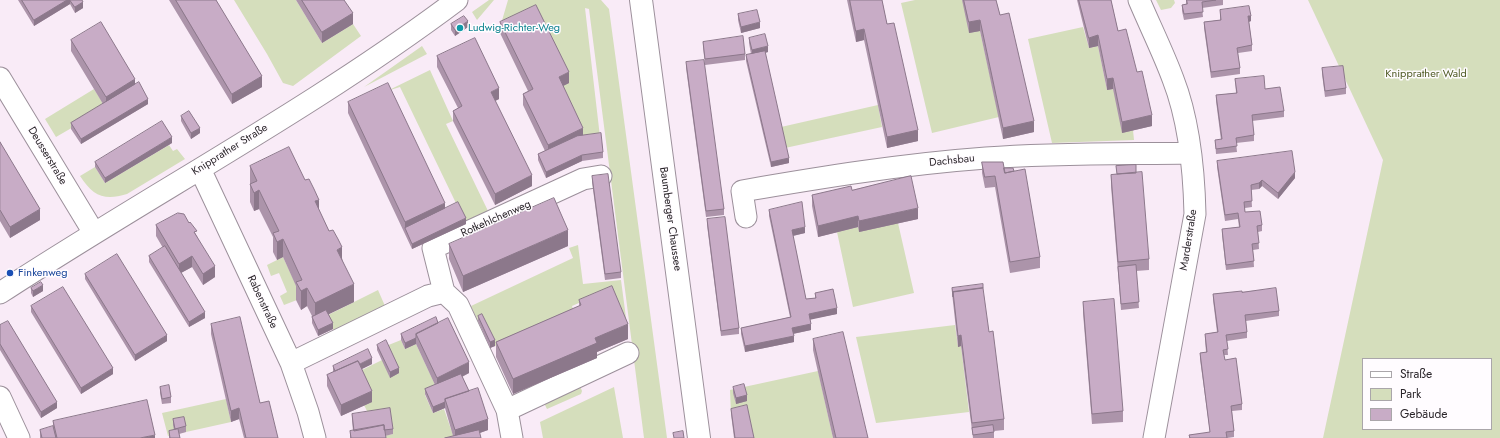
<!DOCTYPE html>
<meta charset="utf-8">
<style>
body{margin:0}
#map{position:relative;width:1500px;height:438px;overflow:hidden;background:#f9ebf7;font-family:Jost,sans-serif}
canvas{display:block}
.legend{position:absolute;left:1362px;top:358px;width:130px;height:72px;box-sizing:border-box;background:#fffcff;border:1px solid #aaa6aa;margin:0;padding:5px 7px;list-style:none;font-size:12px;color:#2b262b}
.legend li{display:flex;align-items:center;gap:8px;height:20px}
.legend b{width:20px;border:1px solid #aaa6aa}
</style>
<div id="map">
<canvas width="1500" height="438"></canvas>
<ul class="legend">
<li><b style="height:5px;background:#fff"></b>Straße</li>
<li><b style="height:11px;background:#d5debc"></b>Park</li>
<li><b style="height:11px;background:#c8acc6"></b>Gebäude</li>
</ul>
</div>
<script>
const context = document.querySelector('canvas').getContext('2d');
context.lineJoin = 'round';
function fill(path, color) {
  context.fillStyle = color;
  context.fill(path, 'evenodd');
}
function strokePath(path, color, width, dash) {
  context.strokeStyle = color;
  context.lineWidth = width;
  context.lineCap = dash ? 'butt' : 'round';
  context.setLineDash(dash || []);
  context.stroke(path);
}
function drawText(font, color, halo, rows, align = 'center') {
  context.font = font + ' Jost,sans-serif';
  context.lineWidth = 3;
  context.setLineDash([]);
  context.textBaseline = 'middle';
  context.strokeStyle = halo;
  context.fillStyle = color;
  for (const [text, x, y, turn = 0] of rows) {
    context.save();
    context.translate(x, y);
    context.rotate((+turn || 0) * Math.PI / 180);
    context.textAlign = isNaN(turn) ? turn : align;
    if (halo) context.strokeText(text, 0, 0);
    context.fillText(text, 0, 0);
    context.restore();
  }
}
fill(new Path2D(`
 M234 0H296L322 43 353 24 361 36 293 86 283 83 267 54Z
 M489 0H494L477 20 472 12Z
 M508 0H601L609 9 667 438H644L589 9 585 8 600 137 583 139 559 88 568 83 501 24Z
 M915 0H962L980 31 999 117 932 133 901 3Z
 M1156 0H1174L1175 3 1171 8 1161 10Z
 M1308 0H1500V438H1323L1383 160ZM1363 359H1491V429H1363Z
 M1083 27 1089 48 1098 46 1107 90 1113 89 1133 130 1134 140 1052 143 1028 39Z
 M422 46 427 54 364 87Z
 M430 70 453 121 446 124 489 213 466 224 400 87 387 91Z
 M94 89 106 108 56 137 45 119Z
 M878 105 882 127 785 148 781 127Z
 M169 145 173 151 177 149 185 159 127 194C104 201 93 196 80 176L95 167 105 183Z
 M898 223 914 293 853 307 837 232 858 227Z
 M578 245 583 284 621 280 628 333 608 290 572 306 573 309 495 346 483 320 478 322 471 306 573 258 569 248Z
 M283 257 302 298 284 305 280 296 287 292 279 273 271 276 267 265Z
 M378 290 385 306 334 331 326 316Z
 M955 325 958 346H961L969 412 876 423 856 337Z
 M401 340 405 349 416 344 437 389 425 395 433 413 444 409 454 438H384V436L393 434 370 417 364 405 372 401 358 372 382 360 386 346Z
 M818 371 833 438H753L731 414 730 390Z
 M580 386 582 391 581 394 547 409 544 403Z
 M614 387 623 438H543L540 422Z
 M226 399 231 422 168 436 162 413Z`), '#d5debc');
const minor = new Path2D(`
 M1139 0C1150 26 1163 52 1173 79 1189 120 1194 170 1195 214L1154 438
 M0 78 94 233
 M200 169 291 363 308 412 315 438
 M746 217 742 191C823 177 904 164 986 158 1053 153 1122 154 1189 153
 M444 292 433 248 583 179 601 176
 M0 293C151 194 312 109 457 0
 M291 363 428 296 444 292 458 305 507 410 512 438
 M0 397 19 438
 M507 410 628 353`);
const tertiary = new Path2D(`
 M641 0 699 438`);
strokePath(minor, '#9c909b', 23);
strokePath(tertiary, '#9c909b', 24);
strokePath(minor, '#fff', 21);
strokePath(tertiary, '#fff', 22);
fill(new Path2D(`
 M18 0H82L83 8 75 13 70 4 34 26Z
 M169 0H216L262 87 232 104Z
 M296 0H344L353 24 322 43Z
 M847 0H882L887 24 918 141 887 148 864 40 856 42Z
 M962 0H996L1000 15 1034 132 1003 139 980 31 969 33Z
 M1077 0H1111L1118 31 1137 72 1152 126 1122 133 1113 89 1107 90 1098 46 1089 48Z
 M1186 0H1223V5L1202 8 1203 17 1184 20 1182 11V5L1186 4Z
 M1220 10 1251 21 1249 22 1252 45V51L1238 53 1240 68V74L1211 78 1204 28V22L1220 20Z
 M738 14 760 28 741 33 738 20Z
 M500 22 569 83 563 86 583 135 603 152V158L582 161 546 178 538 160V154L545 151 523 105V94L528 91 500 33Z
 M451 24 468 27 455 36 451 30Z
 M749 38 768 52 765 53 789 163 771 167 746 61V55L751 54 749 43Z
 M71 40 135 84 148 104 81 144 71 129V123L103 104 71 51Z
 M703 42 745 54V60L705 65 703 47Z
 M437 56 499 99 495 101 532 186 495 205 453 121V111L458 108 437 67Z
 M686 62 724 209V215L706 217 686 68Z
 M1322 68 1346 88V94L1325 97 1322 74Z
 M1235 79 1265 89 1284 111V117L1252 121 1254 135V141L1236 143 1237 152 1216 154 1215 140H1221L1216 101V95L1236 93Z
 M348 102 445 209 466 224 412 249 348 113Z
 M181 116 200 133 191 139 181 121Z
 M0 142 40 220 10 238 0 221Z
 M172 143 105 183 95 167V162Z
 M1217 161 1295 178 1278 199 1262 186 1259 189 1251 190 1252 207 1245 208V212L1262 225V231L1258 232 1259 249 1253 250 1254 267 1226 270 1222 235V229L1239 227 1238 219 1225 221 1217 167Z
 M982 162 1004 168 1014 171 1040 257V268L1010 273 995 187 985 188 982 173Z
 M250 166 319 210 342 258 354 302 328 314 333 329 318 336 312 323V316L307 306 301 310 296 300V286L283 257 277 260 273 252V237L259 209 254 211 250 202Z
 M1116 166 1136 173 1149 259V270L1136 271 1139 308 1121 310 1111 186V175L1117 174Z
 M592 176 621 272V278L605 280 592 182Z
 M852 190 918 219 859 232 858 227 818 237 812 206V195Z
 M769 210 805 233 793 236 806 299 815 298V293L837 314 810 319 811 330 793 334 794 342 745 352 741 334V328L790 317 769 216Z
 M707 219 739 328V334L721 336 707 225Z
 M189 223 197 236 215 277 203 285 192 267 181 273 205 318 189 327 149 262V256L163 248 156 236V225Z
 M449 244 568 246 463 292 449 259Z
 M85 274 167 341 135 361 85 279Z
 M31 288 43 291 33 297 31 293Z
 M952 288 989 332 1004 419V430L994 431V438H973L961 346 958 347 952 293Z
 M1242 292 1279 311V316L1246 321 1247 332V338L1227 341 1228 355H1224L1225 360 1242 404V410L1232 411 1234 431V437L1227 438H1189V435L1210 433 1200 359V353L1206 352 1205 340V334L1217 332 1213 300V294Z
 M579 300 628 339 597 352V358L513 394 496 357V342L579 306Z
 M1083 302 1123 411V422L1092 424 1083 313Z
 M31 306 113 374 81 394 31 312Z
 M478 316 495 346 490 348 478 321Z
 M438 323 469 373 462 377 469 391 488 430 480 433 453 436 445 408 433 413 425 394V389L435 385 416 344 405 349 401 340V334Z
 M211 324 260 403 278 438H244L239 419 231 422 211 334Z
 M0 325 57 408 41 418 0 350Z
 M813 339 868 438H833L813 350Z
 M377 345 399 373 390 378 377 350Z
 M372 364 362 369 372 402 341 416 327 386V375L333 372V366Z
 M160 387 171 397V403L162 404 160 393Z
 M733 387 747 401 736 404 733 393Z
 M731 409 754 438H734L731 414Z
 M352 414 393 429V434L385 436 386 438H350V431H353L352 420Z
 M173 419 186 426V432L179 434 180 438H169V431L174 430 173 425Z
 M53 421 155 438H40V430L53 427Z`), '#ac94aa');
fill(new Path2D(`
 M67 0H70V4L34 26V20Z
 M83 2V8L75 13V7Z
 M353 13V24L322 43V32Z
 M1248 16H1251V21L1248 22Z
 M980 20V31L969 33V22Z
 M468 21V27L455 36V30Z
 M760 22V28L741 33V27Z
 M864 29V40L856 42V31Z
 M1098 35V46L1089 48V38Z
 M768 46V52L752 56V50Z
 M569 72V83L559 88V77Z
 M262 76V87L232 104V94Z
 M1113 78V89L1107 90V79Z
 M135 79V90L106 108V97Z
 M499 88V99L491 103V92Z
 M148 99V104L81 144V139Z
 M1152 115V126L1122 133V122Z
 M1034 121V132L1003 139V128Z
 M200 128V133L191 139V133Z
 M583 128V139L548 156V145Z
 M918 130V141L887 148V137Z
 M172 137V143L105 183V178Z
 M582 155V161L546 178V172Z
 M789 158V163L771 167V162Z
 M1295 172V178L1278 199V193Z
 M532 175V186L495 205V194Z
 M1262 180V186L1259 189V183Z
 M259 190V209L254 211V193Z
 M319 200V218L315 201Z
 M445 203V214L405 228V222Z
 M918 208V219L859 232V221Z
 M40 209V220L10 238V227Z
 M858 216V227L818 237V226Z
 M466 218V224L412 249V244Z
 M805 227V233L792 236V230Z
 M568 230V246L463 292V276Z
 M283 239V257L277 260V242Z
 M342 247V266L337 250Z
 M192 256V267L179 274V264Z
 M215 266V277L203 285V274Z
 M354 284V302L315 321V303Z
 M43 285V291L33 297V291Z
 M307 288V306L301 310V291Z
 M837 308V314L809 320V314Z
 M205 312V318L189 327V322Z
 M333 323V329L318 336V330Z
 M628 324V339L597 352V358L513 394V379L595 338Z
 M811 324V330L792 334V328Z
 M167 335V341L135 361V355Z
 M961 335V346L958 347V336Z
 M794 336V342L745 352V346Z
 M416 338V344L405 349V343Z
 M495 340V346L490 348V342Z
 M372 358V364L337 381V375Z
 M469 362V373L437 389V378Z
 M113 368V374L81 394V388Z
 M399 368V373L390 378V372Z
 M372 391V402L341 416V405Z
 M747 395V401L736 404V398Z
 M57 402V408L41 418V412Z
 M445 402V408L433 413V407Z
 M239 408V419L231 422V411Z
 M488 419V430L465 438H455V430Z
 M155 435V438H140Z`), '#8c788b');
const building = new Path2D(`
 M22 0H67L34 20Z
 M70 0H82L83 2 75 7Z
 M176 0H216L262 76 232 94Z
 M302 0H344L353 13 322 32Z
 M850 0H882L887 24 894 23 918 130 887 137 864 29 856 31Z
 M964 0H996L1000 15 1009 13 1034 121 1003 128 980 20 969 22Z
 M1079 0H1111L1118 31 1126 29 1137 72 1142 71 1152 115 1122 122 1113 78 1107 79 1098 35 1089 38Z
 M1187 0H1216L1202 2 1203 12 1184 14 1182 5 1187 4Z
 M536 5 569 72 559 77 583 128 548 145 523 94 533 89 500 22Z
 M1249 6 1251 16H1248L1252 45 1237 48 1240 68 1211 72 1204 22 1221 20 1220 10Z
 M757 10 760 22 741 27 738 14Z
 M464 16 468 21 455 30 451 24Z
 M101 22 135 79 106 97 71 40Z
 M765 34 768 46 752 50 749 38Z
 M743 36 745 54 705 59 703 42Z
 M475 38 499 88 491 92 532 175 495 194 453 111 462 106 437 56Z
 M765 51 789 158 771 162 746 55Z
 M704 60 724 209 706 211 686 62Z
 M1343 66 1346 88 1325 91 1322 68Z
 M1264 76 1265 89 1280 87 1284 111 1252 115 1254 135 1236 138 1237 146 1216 149 1215 140 1222 139 1216 95 1237 93 1235 79Z
 M139 82 148 99 81 139 71 123Z
 M388 83 445 203 405 222 348 102Z
 M189 111 200 128 191 133 181 116Z
 M162 121 172 137 105 178 95 162Z
 M601 133 603 152 582 155 546 172 538 154 577 136Z
 M0 142 40 209 10 227 0 210Z
 M289 147 305 180 309 179 314 189 319 200 315 201 329 231 333 230 338 239 342 247 337 250 354 284 315 303 307 288 301 291 296 282 302 280 283 239 277 242 273 233 279 231 259 190 254 193 250 184 257 181 250 166Z
 M1292 151 1295 172 1278 193 1262 180 1259 183 1251 185 1252 201 1244 202 1245 212 1260 211 1262 225 1257 226 1259 243 1252 244 1254 261 1226 265 1222 229 1240 227 1238 213 1225 215 1217 161Z
 M982 162H1003L1005 173 1025 169 1040 257 1010 262 995 176 985 177Z
 M1136 165V173L1117 174 1116 166Z
 M1004 168H1013L1014 171 1005 173Z
 M1142 172 1149 259 1118 262 1111 175Z
 M608 174 621 272 605 274 592 176Z
 M911 176 918 208 859 221 858 216 818 226 812 195 851 186 852 190Z
 M554 198 568 230 463 276 449 244Z
 M458 202 466 218 412 244 405 228Z
 M802 202 805 227 792 230 806 299 816 298 815 293 833 289 837 308 809 314 811 324 792 328 794 336 745 346 741 328 791 317 769 210Z
 M178 213 184 214 189 223 190 222 197 231 194 232 215 266 203 274 192 256 179 264 156 225Z
 M725 217 739 328 721 331 707 219Z
 M165 246 205 312 189 322 149 256Z
 M117 254 167 335 135 355 85 274Z
 M1136 265 1139 302 1121 304 1118 267Z
 M41 282 43 285 33 291 31 288Z
 M983 284V288L953 292V297L952 288Z
 M612 286 628 324 595 338 597 343 513 379 496 342 581 305 579 300Z
 M63 287 113 368 81 388 31 306Z
 M983 288 989 332 993 331 1004 419 972 423 961 335 958 336 953 292Z
 M1276 288 1279 311 1245 315 1247 332 1226 335 1228 349 1223 350 1225 360 1236 358 1242 404 1231 406 1234 431 1226 432 1227 438H1190L1189 435 1210 432 1200 353 1207 352 1205 334 1218 332 1213 294 1242 291V292Z
 M1114 299 1123 411 1092 414 1083 302Z
 M326 310 333 323 318 330 312 317Z
 M482 314 495 340 490 342 478 316Z
 M240 317 260 403 269 401 278 438H246L239 408 231 411 211 324Z
 M436 317 438 323 416 334V338L405 343 401 334Z
 M448 318 469 362 437 378 416 334Z
 M8 321 57 402 41 412 0 344V325Z
 M843 332 868 438H836L813 339Z
 M386 340 399 368 390 372 377 345Z
 M368 349 372 358 360 364 358 361 335 371 333 366Z
 M358 361 372 391 341 405 327 375Z
 M461 374 469 391 445 399V402L433 407 425 389Z
 M744 384 747 395 736 398 733 387Z
 M169 385 171 397 162 399 160 387Z
 M478 388 488 419 455 430 445 399Z
 M147 400 155 435 140 438H57L53 421Z
 M747 405 754 438H735L731 409Z
 M390 408 393 429 384 430V425L354 431 352 414Z
 M184 417 186 426 175 429 173 419Z
 M384 425 386 438H351L350 431Z
 M993 425 994 432 973 435 972 428Z
 M53 426 56 438H42L40 430Z
 M178 429 180 438H170L169 431Z
 M479 430 481 438H445Z
 M683 431 684 438H674L673 433Z`);
fill(building, '#c8acc6');
strokePath(building, '#8c788b', 1);
for (const [x, y, r, color] of [
 [460,28,4,"#0f9aa8"],
 [10,273,4,"#1a4fb4"]
]) {
  const dot = new Path2D();
  dot.arc(x, y, r, 0, 2 * Math.PI);
  context.fillStyle = color;
  context.fill(dot);
  strokePath(dot, '#fffcff', 1.5);
}
drawText('11px', '#0d838f', '#fffcff', [
 ["Ludwig-Richter-Weg",468,28]
], 'left');
drawText('11px', '#4f5a24', '#fffcff', [
 ["Knipprather Wald",1426,74]
]);
drawText('11px', '#2b262b', '#fffcff', [
 ["Knipprather Straße",230,150,-32],
 ["Deusserstraße",47,156,59],
 ["Dachsbau",952,161,-6],
 ["Rotkehlchenweg",496,219,-24],
 ["Baumberger Chaussee",670,219,82],
 ["Marderstraße",1189,240,-81],
 ["Rabenstraße",262,302,65]
]);
drawText('11px', '#164399', '#fffcff', [
 ["Finkenweg",18,273]
], 'left');
</script>
